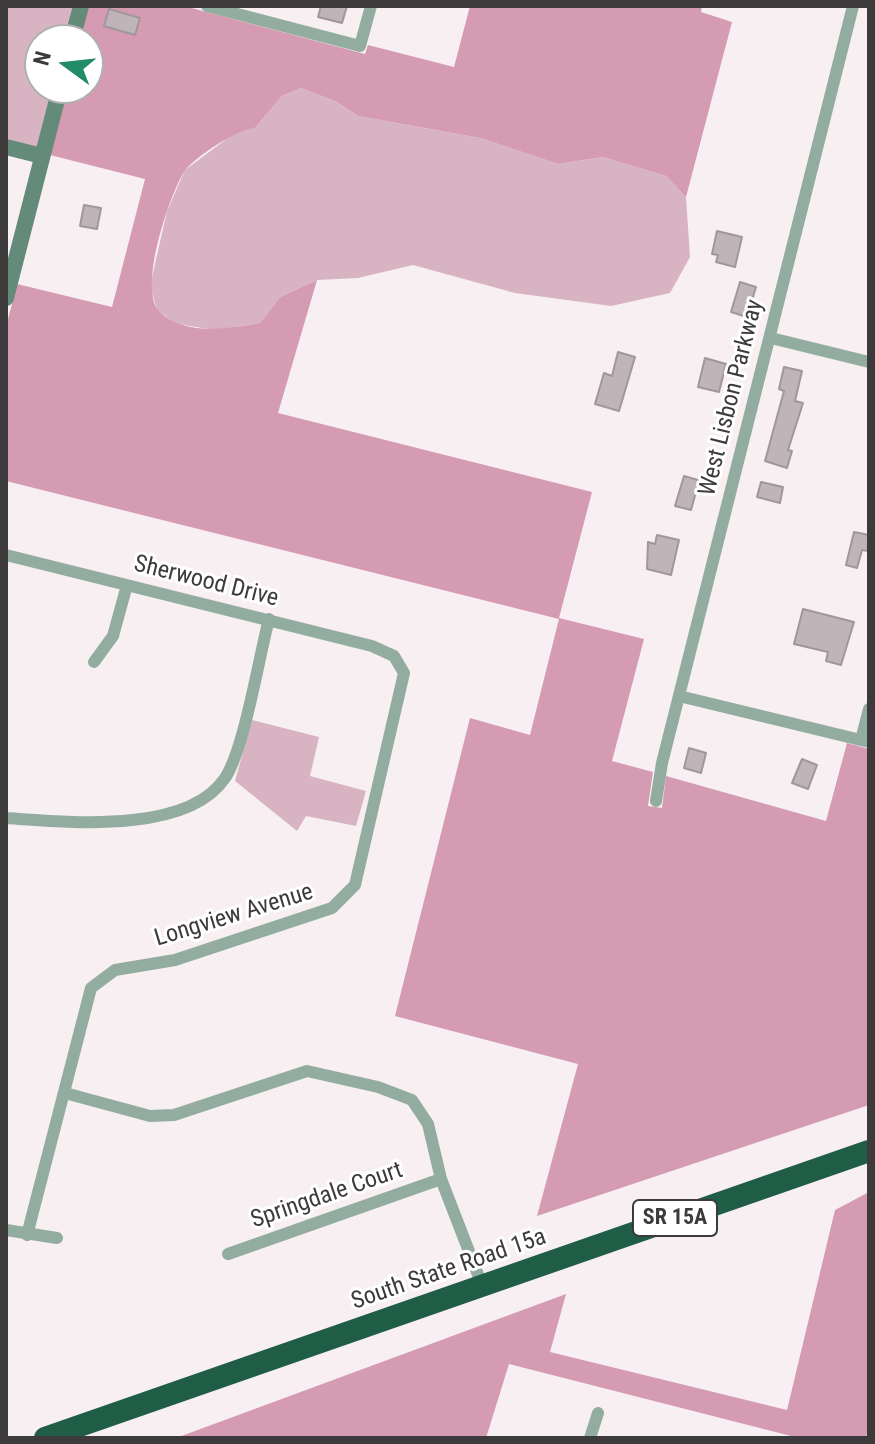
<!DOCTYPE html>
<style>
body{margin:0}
#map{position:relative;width:875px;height:1444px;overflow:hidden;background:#f8eff2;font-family:"Roboto Condensed",sans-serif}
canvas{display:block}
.frame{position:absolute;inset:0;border:8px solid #3d3a3b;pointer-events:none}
.north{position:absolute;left:24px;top:24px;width:80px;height:80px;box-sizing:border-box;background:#fff;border:2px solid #b1b0b1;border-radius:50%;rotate:285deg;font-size:22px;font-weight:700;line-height:32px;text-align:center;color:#3d3a3b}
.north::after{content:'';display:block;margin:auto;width:28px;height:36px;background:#238b68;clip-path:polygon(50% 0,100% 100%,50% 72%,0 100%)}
</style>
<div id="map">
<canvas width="875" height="1444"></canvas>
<div class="frame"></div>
<div class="north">N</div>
</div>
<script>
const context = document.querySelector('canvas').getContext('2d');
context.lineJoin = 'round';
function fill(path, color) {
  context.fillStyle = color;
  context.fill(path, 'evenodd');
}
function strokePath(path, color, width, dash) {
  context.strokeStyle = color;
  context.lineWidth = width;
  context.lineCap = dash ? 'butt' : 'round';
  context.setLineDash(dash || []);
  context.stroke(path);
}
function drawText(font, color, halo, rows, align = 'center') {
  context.font = font + ' "Roboto Condensed",sans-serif';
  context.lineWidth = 6;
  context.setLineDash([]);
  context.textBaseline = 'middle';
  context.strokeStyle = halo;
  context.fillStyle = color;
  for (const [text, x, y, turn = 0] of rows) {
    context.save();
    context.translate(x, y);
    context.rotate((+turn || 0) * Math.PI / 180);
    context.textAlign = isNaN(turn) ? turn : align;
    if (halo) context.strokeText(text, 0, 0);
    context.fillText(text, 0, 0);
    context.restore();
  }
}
fill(new Path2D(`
 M6 6H73L65 40H40V88H52L37 148 6 141Z
 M301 88 337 102 358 116 480 138 558 164 603 157 666 176 686 197 690 257 670 293 611 306 515 293 413 265 358 278 317 280 280 297 260 323 215 330 177 324 157 310 150 286 167 211 185 170 241 128H255L282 96Z
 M252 720 319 737 310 776 366 791 356 826 306 816 297 831 235 781Z`), '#d8b4c2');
fill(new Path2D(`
 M88 6H184L365 54 368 45 454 67 470 6H702L701 12 732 22 686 197 666 176 603 157 558 164 480 138 358 116 337 102 301 88 282 96 255 128C239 128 193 158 184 172 169 196 137 291 160 312 187 337 227 328 260 323L280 297 317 280 278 413 592 492 559 618 644 639 612 761 653 772 648 806 662 808 666 776 826 821 847 743 869 749V1105L537 1216 578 1064 395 1016 470 718 530 735 559 619 6 481V327L17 284 112 307 145 179 50 155 67 88H88V40H79Z
 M869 1192V1425L866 1438H799L509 1364 486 1438H176L566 1294 550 1352 787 1410 835 1210Z`), '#d49bb2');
const building = new Path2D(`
 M321 6H347L342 23 318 17Z
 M109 9 140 18 135 35 104 26Z
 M84 205 101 208 97 229 80 226Z
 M717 231 742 237 735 267 716 262 718 255 712 254Z
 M740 282 756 287 747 317 731 312Z
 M618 352 635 357 619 411 595 404 604 373 612 376Z
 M705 358 726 364 719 392 698 387Z
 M784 367 802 371 795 401 803 403 788 450 792 451 787 468 765 461 784 391 779 389Z
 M684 476 705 482 702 494 696 492 691 510 675 506Z
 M761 482 783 487 780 503 757 497Z
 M854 532 869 535V551L862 550 857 568 846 565Z
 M657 535 679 540 671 575 647 569 648 542 655 544Z
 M803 609 854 622 841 665 826 661 828 652 794 644Z
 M689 748 706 753 701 773 684 768Z
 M802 759 817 765 808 789 792 783Z`);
fill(building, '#bfb5b9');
strokePath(building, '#a0979a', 2);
strokePath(new Path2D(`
 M207 6 360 46 371 6
 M771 338 869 362
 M6 555 372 646 394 656 404 673 355 885 332 908 175 960 115 970 91 988 27 1235
 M94 662 113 636 127 585
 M679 696 869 742
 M861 740 869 709
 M656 801 662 763 853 6
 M6 818C66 822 187 835 225 778 244 750 259 657 269 619
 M65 1093 150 1116 174 1115 307 1071 378 1087 412 1100 428 1124 441 1179 482 1285
 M6 1230 57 1238
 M228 1254 441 1179
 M590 1438 598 1413`), '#93aca0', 12);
strokePath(new Path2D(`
 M72 40 81 6
 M6 147 42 156
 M6 298 60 88`), '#648a79', 16);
strokePath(new Path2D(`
 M45 1438 869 1151`), '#205d47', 22);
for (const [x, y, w] of [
 [675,1218,84]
]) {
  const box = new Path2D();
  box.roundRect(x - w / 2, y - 18, w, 36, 6);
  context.fillStyle = '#fff';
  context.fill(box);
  strokePath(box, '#3d3a3b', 2);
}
drawText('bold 22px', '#3d3a3b', null, [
 ["SR 15A",675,1218]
]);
drawText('24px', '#3d3a3b', '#fff', [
 ["West Lisbon Parkway",732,398,-76],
 ["Sherwood Drive",206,582,14],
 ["Longview Avenue",234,916,-17],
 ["Springdale Court",327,1196,-19],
 ["South State Road 15a",449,1270,-19]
]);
</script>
